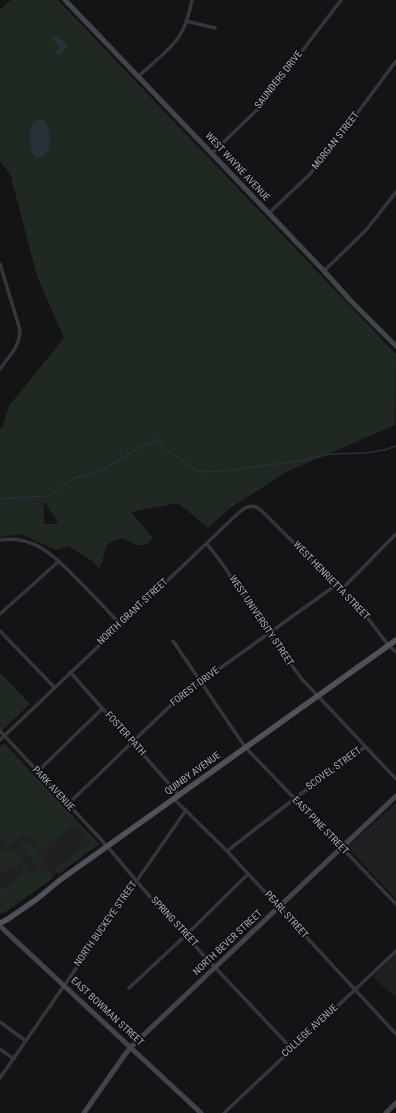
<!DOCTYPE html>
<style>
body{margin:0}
canvas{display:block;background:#141416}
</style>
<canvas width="396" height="1113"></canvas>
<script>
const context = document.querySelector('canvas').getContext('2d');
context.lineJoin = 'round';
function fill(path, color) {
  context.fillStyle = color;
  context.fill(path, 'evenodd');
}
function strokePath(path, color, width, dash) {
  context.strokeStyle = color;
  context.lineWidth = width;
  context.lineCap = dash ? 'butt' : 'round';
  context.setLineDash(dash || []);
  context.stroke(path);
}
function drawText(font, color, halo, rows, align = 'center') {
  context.font = font + ' "Roboto Condensed",sans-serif';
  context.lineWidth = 3.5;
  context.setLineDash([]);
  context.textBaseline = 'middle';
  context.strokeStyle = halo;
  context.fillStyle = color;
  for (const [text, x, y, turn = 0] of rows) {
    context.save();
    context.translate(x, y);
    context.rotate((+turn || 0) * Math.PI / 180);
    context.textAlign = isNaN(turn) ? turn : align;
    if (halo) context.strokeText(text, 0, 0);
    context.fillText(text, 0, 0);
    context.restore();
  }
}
fill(new Path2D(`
 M0 747 97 844 5 911H0Z
 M396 803V899L347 847Z
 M396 954V998L373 977Z`), '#202023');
fill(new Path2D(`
 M11 0H58L396 354 395 425 286 472 229 509 208 528 178 503 131 512 153 538 146 545H136L123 538C97 544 109 553 99 568L92 561 68 546 56 550 20 534 0 537V429L3 426 9 406 64 338 37 276 11 177H12L0 161V10ZM44 501 58 523V524H44Z
 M0 673 30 704 0 732Z
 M4 743 99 844 59 874 54 868 55 867 57 869 91 841 78 827 71 826 44 848 45 851 44 852 42 851 32 838 23 834 9 845 10 846 5 847 3 840 0 838V746Z
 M23 840C31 840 44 857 44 865 42 869 38 870 34 868H38L25 850 21 851 19 844Z
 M9 849H12L31 872 37 874 49 871 52 874 53 878 4 913H0V889H6V886L26 871 20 863 17 866 15 864 3 872 0 871V853Z`), '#202822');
fill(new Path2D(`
 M54 37H59L68 46 59 55 56 52 60 47 52 39Z
 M42 120 45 121C51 132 53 147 44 156L37 159C29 153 30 138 30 129L36 121Z`), '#2a3039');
strokePath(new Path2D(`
 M0 499 48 496 74 478 103 470 142 446 157 439 167 450 190 466 199 471 207 472 231 470 299 461 330 454 365 453 384 450 396 446`), '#2a3039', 1.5);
strokePath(new Path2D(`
 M186 21 215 28
 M138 77C151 64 168 52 178 38 186 27 189 13 192 0
 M211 154 258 109 341 0
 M268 214 310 174 341 135 396 61
 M0 264 20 330C19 349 10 354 0 369
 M324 271 367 229 396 192
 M0 540C35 535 55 557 77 579 92 594 106 609 120 624
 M207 544 221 562 269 634 301 678 396 779
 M341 590 396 534
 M0 614 59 561
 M0 631 55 688
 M173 641 245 747 396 904
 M70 672 179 795
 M0 731 107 846 161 910 292 1049
 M0 740 230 521C240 512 249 499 262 511L364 613 388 645 396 652
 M37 772 102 709
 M174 799 227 851 396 1034
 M68 804 170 706 201 682 336 585
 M227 851 294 799 365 747
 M129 988 186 935 248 874
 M0 1022 26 1041
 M0 1049 14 1059
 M0 1078 186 810
 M224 1113 396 951`), '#35353b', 3.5);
strokePath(new Path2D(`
 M65 0 324 271 351 301 396 346
 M0 926 201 1113
 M84 1113 126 1053 134 1044 396 796
 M386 1113 396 1103`), '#43444b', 5);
strokePath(new Path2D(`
 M0 923 8 919 37 899 60 880 396 640`), '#51515a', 5.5);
drawText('10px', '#a5a8b6', '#0f0f11', [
 ["SAUNDERS DRIVE",279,80,-52],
 ["MORGAN STREET",336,141,-52],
 ["WEST WAYNE AVENUE",237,167,47],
 ["WEST HENRIETTA STREET",331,581,46],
 ["NORTH GRANT STREET",133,612,-43],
 ["WEST UNIVERSITY STREET",261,621,56],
 ["FOREST DRIVE",195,687,-37],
 ["FOSTER PATH",125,734,48],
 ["SCOVEL STREET",334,769,-36],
 ["QUINBY AVENUE",193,774,-36],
 ["PARK AVENUE",53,789,47],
 ["EAST PINE STREET",320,826,46],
 ["PEARL STREET",286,915,48],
 ["SPRING STREET",174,922,47],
 ["NORTH BUCKEYE STREET",106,924,-55],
 ["NORTH BEVER STREET",228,943,-43],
 ["EAST BOWMAN STREET",107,1012,43],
 ["COLLEGE AVENUE",310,1031,-43]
]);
</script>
